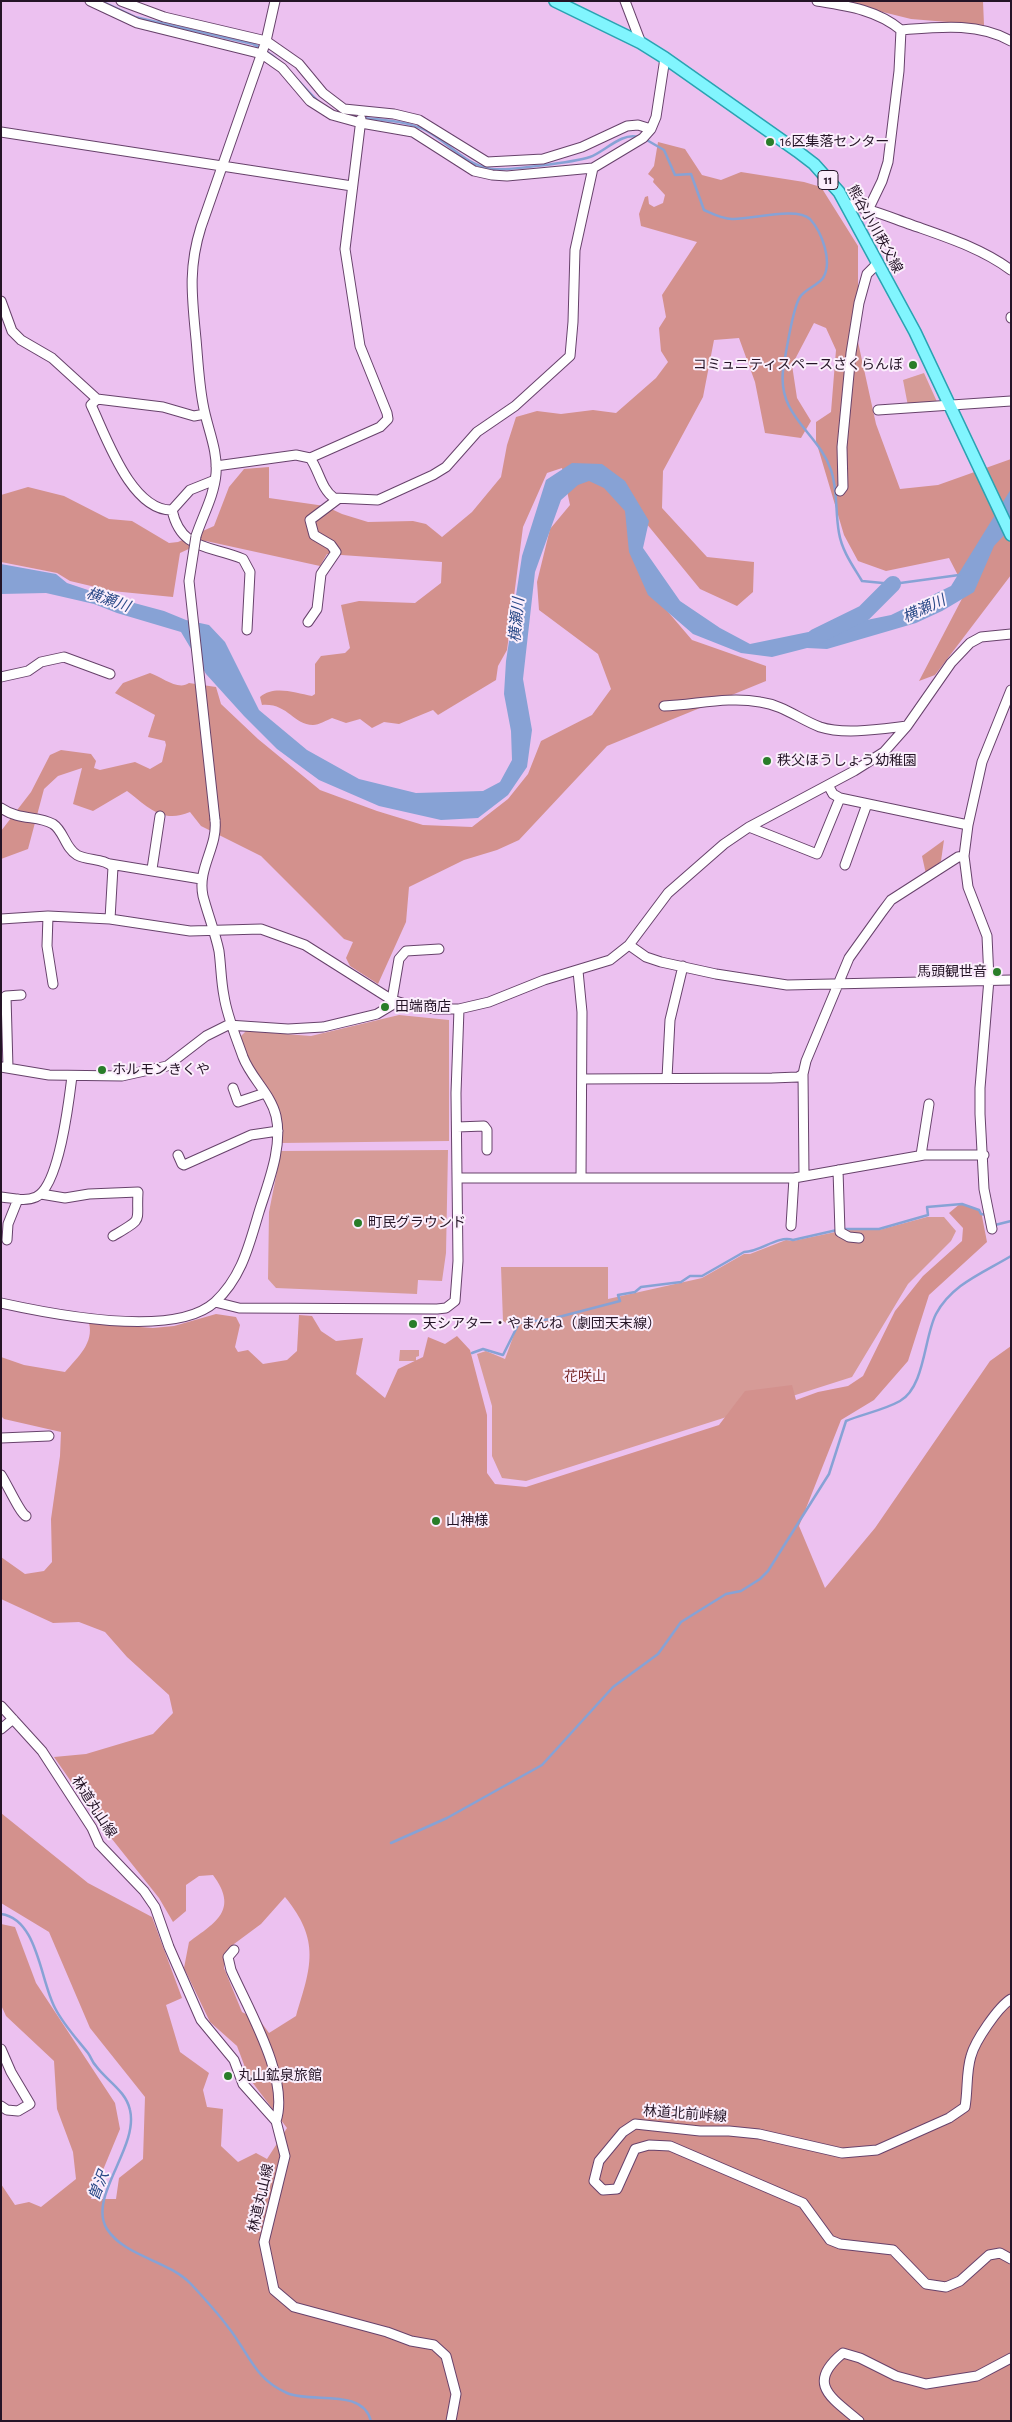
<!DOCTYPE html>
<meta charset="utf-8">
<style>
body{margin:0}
#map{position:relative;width:1012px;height:2422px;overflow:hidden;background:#ecc1f0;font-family:"Alegreya Sans",sans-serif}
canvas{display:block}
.frame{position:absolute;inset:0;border:2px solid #241426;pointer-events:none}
</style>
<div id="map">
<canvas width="1012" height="2422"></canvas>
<div class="frame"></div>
</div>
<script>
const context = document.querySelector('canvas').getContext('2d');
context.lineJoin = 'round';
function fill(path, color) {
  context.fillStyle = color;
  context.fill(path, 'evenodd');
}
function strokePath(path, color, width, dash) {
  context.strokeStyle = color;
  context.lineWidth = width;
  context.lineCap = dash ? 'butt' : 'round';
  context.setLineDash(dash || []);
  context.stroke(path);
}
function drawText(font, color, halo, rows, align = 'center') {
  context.font = font + ' "Alegreya Sans","Noto Sans JP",sans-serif';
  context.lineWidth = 4;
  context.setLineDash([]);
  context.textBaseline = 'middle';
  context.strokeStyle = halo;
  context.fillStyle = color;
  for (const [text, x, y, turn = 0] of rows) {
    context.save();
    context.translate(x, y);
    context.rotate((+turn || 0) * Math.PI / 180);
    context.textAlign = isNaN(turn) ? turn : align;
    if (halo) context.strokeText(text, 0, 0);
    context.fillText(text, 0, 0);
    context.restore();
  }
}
fill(new Path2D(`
 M924 373 938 404 908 406 903 380Z
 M399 1015 449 1020V1141L281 1143V1130L249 1063 240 1037 246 1031 311 1036Z
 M448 1150 446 1253 442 1281 418 1280 417 1294 276 1288 268 1279 269 1212 281 1151Z
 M927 1217H944L956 1231 951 1241 908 1284 852 1377 526 1481 502 1478 492 1456V1406L477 1354 486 1351 505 1359 516 1329 503 1321 501 1267H608V1299L702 1278 744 1254H750L786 1240 793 1241 845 1230H879Z
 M400 1350H419V1356L416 1357V1361H399Z`), '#d69b97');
fill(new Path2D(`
 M838 1H983L984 25 911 19Z
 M658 142 685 149 702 175 721 180 741 172 804 182 821 187 858 246V342L876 424 900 489 938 485 1011 459V575L935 675 919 681 966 591 949 558 886 571 858 561 844 535 816 441V422L831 412 836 350 826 328 814 323 792 365 797 398 811 421 801 438 765 433 755 382 739 338 714 340 703 397 663 471 662 508 707 557 754 562 753 592 737 606 700 589 646 523 634 545 663 606 692 640 766 666V681L607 746 519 840 497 850 464 860 409 887 406 922 378 984 350 966 346 958 353 942 344 939 261 856 201 826 190 812C162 824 148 807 127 791L93 811 73 804 82 768 58 776 44 789 28 849 1 859V831L31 792 50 755 61 750 91 754 96 761 94 768 100 770 135 762 150 769 162 762 166 745 165 741 148 737 155 715 115 693 123 683 150 673C162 677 178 691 189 683L216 687 221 704 258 739 320 790 377 811 423 825 472 827 508 799 528 774 541 741 592 715 611 689 598 654 539 610 537 582 550 529 570 505 562 468 547 473 523 527 507 650 498 666 496 680 438 715 433 710 399 724 384 722 372 728 360 719 346 723 332 718C327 720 319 725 313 725 293 725 288 703 262 705L260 697C274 685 295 693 312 696L315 694V664L321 656 345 653 350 648 341 605 359 601 415 603 441 583 442 562 327 554 320 566 206 541 180 553 173 597 112 591 70 581 57 573 1 562V495L28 487 64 496 109 519 132 521 169 543 178 542 214 526 229 487 244 469 269 467V498L325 506 342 514 368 522 413 521 426 524 442 537 472 512 501 477 507 445 516 417 537 411 561 414 593 410 616 413 656 378 668 362 661 351 659 328 666 317 662 295 697 242 641 226 639 214 645 197 648 196 649 204 654 207 663 203 665 195 653 182 654 179 648 174 654 166Z
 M944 840 941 861 926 874 922 856Z
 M961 1203 981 1211 987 1242 929 1295 908 1361 874 1400 841 1420 799 1526 825 1588 875 1528 990 1361 1011 1346V2421H1V2184L15 2205 29 2202 41 2207 76 2179 73 2152 57 2109 54 2061 6 2016 1 2005V1924L15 1927 36 1983 115 2103 120 2129 91 2199H116L119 2178 143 2159 145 2097 90 2028 49 1932 1 1903V1813L88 1883 152 1917 182 1998 166 2005 180 2052 209 2073 203 2090 207 2107 223 2109 221 2146 238 2162 256 2153 267 2159 287 2128 249 2078 237 2046 210 2022 184 1968 189 1942C216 1922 239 1910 213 1875L199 1876 186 1885V1911L173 1922 159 1898 104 1829 54 1757 86 1754 153 1734 173 1713 169 1695 127 1657 105 1632 79 1622 53 1623 1 1599V1557L25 1574 44 1571 52 1562 51 1519 60 1456 61 1432 4 1419 1 1416V1357L24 1365 65 1372C78 1357 94 1343 89 1323L153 1328 174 1326 216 1314 236 1317 240 1325 235 1347 238 1352 248 1350 263 1364 287 1360 297 1351 299 1315 312 1316 321 1331 336 1341 363 1338 356 1374 385 1398 398 1369 423 1357 428 1337 445 1344 457 1336 470 1350 487 1415V1473L495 1484 526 1487 719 1425 745 1391 792 1385 796 1400 818 1392 848 1386 863 1376 895 1311 923 1276 962 1241 963 1228 949 1213ZM285 1897C321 1941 311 1967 296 2016L269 2033 261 2022 242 2012 224 1968V1955L234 1944 261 1924Z`), '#d3918d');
fill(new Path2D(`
 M572 463 602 464 625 481 649 521 643 548 680 601 720 628 750 644 891 615 951 586 1011 489V528L994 546 974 592 942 611 916 623 827 649 807 648 772 657 741 653 693 634 648 595 629 552 625 511 604 488 589 481 578 485 561 500 535 572 523 679 532 730 527 767 508 795 478 818 441 820 379 806 319 780 277 749 244 716 206 674 181 632 117 613 94 604 46 593 1 594V564L56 574 67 583 97 593 164 611 186 620 209 625 225 642 259 710 307 750 359 779 416 793 483 791 500 782 512 760 511 731 504 694 506 661 522 556 546 480Z`), '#87a2d5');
strokePath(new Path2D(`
 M101 1 135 17 253 44C283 58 296 81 320 103
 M362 118C382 120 407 121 425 130 448 142 465 165 491 169 506 171 575 162 590 157 604 152 622 132 638 137
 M645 139 664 150 675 175 691 174 704 210C713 214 722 219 732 219 751 220 796 206 810 219 822 232 833 262 823 278 817 286 805 289 800 297 793 307 785 357 783 371 778 417 818 432 831 470 838 490 835 512 839 533 842 551 853 566 862 581L893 584 959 575
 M995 1225 1011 1221
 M843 1229H879L928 1215 927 1207 962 1204 979 1210 981 1214 987 1215
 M472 1353 483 1349 503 1355 519 1323 551 1319 620 1301 618 1295 635 1292 641 1287 681 1282 690 1276H702L744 1252C761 1252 777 1235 793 1240L837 1230
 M391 1843 447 1818 542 1765 613 1687 658 1654 681 1622 726 1594 741 1591 760 1579 768 1571 829 1474 846 1421C863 1414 884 1410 900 1401 925 1387 924 1337 936 1314 952 1284 983 1273 1011 1256
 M1 1914C38 1919 40 1980 55 2008 63 2024 76 2038 88 2053 91 2057 92 2062 96 2066 107 2081 126 2091 130 2110 139 2148 87 2197 107 2229 125 2257 168 2260 191 2284 204 2298 217 2312 228 2327 249 2353 254 2379 287 2393 312 2404 362 2387 371 2421`), '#87a2d5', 2.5);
strokePath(new Path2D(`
 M815 637 864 613 893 584`), '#87a2d5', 16);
const minor = new Path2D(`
 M90 1 137 23 262 54 282 68 310 101 332 115 361 123 413 132 474 171 492 175 507 176 593 168 643 138 651 129 656 117 665 58
 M121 1 164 17 266 41 299 64 323 93 344 109 394 114 419 120 487 162 543 159 582 147 627 126 638 125 651 129
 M625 1 641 43
 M817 1C848 6 877 10 901 30 938 27 978 22 1011 41
 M1 132 352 186
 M845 204C869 208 889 217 912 225 946 237 981 248 1011 270
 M869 208 882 181 888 162 899 71 901 30
 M1 301 12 331 21 340 52 358 97 399 163 407 194 416 205 414
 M1011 317V318
 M97 399 91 405C106 436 131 511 172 510L190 490 215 480
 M878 410 1011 401
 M310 458C319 470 321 489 334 498L378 500 433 475 446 467 477 432 515 406 570 356 573 322 575 250 593 168
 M216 466 296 455 310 458 380 427 388 419 387 413 360 346 345 249 361 119
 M840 491 843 487 842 447 851 353 859 303 867 274 878 263
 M172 510C181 551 210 545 243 559L250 572 247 630
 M196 536C203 515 214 496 216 474 218 449 207 428 203 404 199 383 198 361 196 339 192 297 188 268 201 227L266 41 275 1
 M308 622 317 609 321 574 336 552 331 545 314 535 310 520 338 499
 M1 677 28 671 41 662 64 657 110 674
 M664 706C695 705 728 696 760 702 783 705 799 719 820 727 844 735 881 729 907 726
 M828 785 833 794 840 798 968 825
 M1 808C20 821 37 815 53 824 64 831 65 848 77 855 88 861 104 858 113 867L110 919
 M749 827 817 854 840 798
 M110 864 201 879
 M845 865 867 804
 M152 869 160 816
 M48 916 47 946 53 984
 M1 919 48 916 110 919 190 931 261 929 305 945 392 1000 412 1006 436 1009H459L489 1002 544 980 610 960 629 945 668 893 724 844 749 827 854 771 884 752 907 726 951 663 970 643 981 637 1011 634
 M629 945 646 957 661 962 716 974 787 985 1011 980
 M578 971 582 1012 581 1178
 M392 1000 399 959 406 951 439 949
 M1 1067 49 1075 122 1076 167 1066 206 1036 228 1025 288 1029 323 1027 377 1014 397 1002
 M8 1068 6 996 21 995
 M667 1078 670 1020 683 966
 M582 1079 772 1078 798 1077 803 1074
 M233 1088 238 1102 265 1093
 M457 1127 484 1126 487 1130V1150
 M178 1155 182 1164 184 1165 251 1135 278 1131
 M921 1155 929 1104
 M838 1170 840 1232 849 1237 859 1238
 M804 1176 803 1074 806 1061 849 958 882 912 891 900 958 857 964 856
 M457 1178H794L924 1155H984
 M41 1194 65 1198 89 1194 138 1192C136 1224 145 1217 113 1236
 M1 1197C13 1198 25 1202 36 1197 59 1186 69 1101 72 1076
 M791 1226 794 1178
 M992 1229 984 1189 980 1114V1088L989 979 987 936 968 887 964 856 968 825 982 762 1011 690
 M7 1240 8 1224 18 1199
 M215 1302 239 1308 437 1309 446 1308 455 1301 458 1261 456 1093 459 1009
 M1 1303C51 1314 174 1339 215 1302 242 1277 249 1245 259 1212 268 1183 283 1147 276 1116 271 1094 251 1078 243 1057 236 1037 227 1016 224 996 221 981 221 966 219 951 215 932 208 915 203 896 197 868 218 847 215 820
 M1 1438 49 1436
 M1 1475C7 1484 20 1513 26 1516
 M1 1706 42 1751 92 1828 99 1844 144 1891 155 1907 169 1947 201 2020 234 2060 243 2084 276 2121 285 2156 264 2242 274 2290 294 2307 387 2332 411 2341 434 2345 446 2356 456 2394 451 2421
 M1 1729 13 1719
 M234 1950 228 1957 231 1970C248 2009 290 2079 276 2121
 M1011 1999C998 2007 975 2041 971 2056 966 2072 968 2090 965 2107L949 2118 877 2150 842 2153 759 2134 729 2131H700L635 2124 623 2132 599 2161 594 2181 603 2190 617 2189 635 2149 649 2145 670 2146 803 2203 830 2240 840 2244 893 2250 926 2284 946 2287 960 2281 989 2255 1000 2253 1011 2259
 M1 2049 11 2072 30 2104 18 2111 7 2110 1 2106
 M859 2421C832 2398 805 2384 843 2353L860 2358 896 2376 926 2384 977 2376 1011 2358`);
const major = new Path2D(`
 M555 1 641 43 665 58 797 151 814 164 839 192 915 332 1011 535`);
strokePath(minor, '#67426b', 11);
strokePath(major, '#2aa2b2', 14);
strokePath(minor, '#fff', 9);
strokePath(major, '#81f5fe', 11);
const minorBridge = new Path2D(`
 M196 536 189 581 215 820`);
strokePath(minorBridge, '#67426b', 11, []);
strokePath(minorBridge, '#fff', 9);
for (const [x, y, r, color] of [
 [770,142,5,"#297d29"],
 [913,365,5,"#297d29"],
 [767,761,5,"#297d29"],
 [997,972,5,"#297d29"],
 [385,1007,5,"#297d29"],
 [102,1070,5,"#297d29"],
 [358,1223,5,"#297d29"],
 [413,1324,5,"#297d29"],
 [436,1521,5,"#297d29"],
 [228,2076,5,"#297d29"]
]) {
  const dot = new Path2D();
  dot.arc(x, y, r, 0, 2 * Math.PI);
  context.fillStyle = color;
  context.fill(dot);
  strokePath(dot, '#fbeefc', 2);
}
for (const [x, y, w] of [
 [828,180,20]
]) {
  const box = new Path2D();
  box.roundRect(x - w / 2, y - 9.5, w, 19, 4);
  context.fillStyle = '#fbeefc';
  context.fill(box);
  strokePath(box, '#241426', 1);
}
drawText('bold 12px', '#241426', null, [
 ["11",828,180]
]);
drawText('14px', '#241426', '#fbeefc', [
 ["16区集落センター",780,142],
 ["コミュニティスペースさくらんぼ",903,365,"right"],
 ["秩父ほうしょう幼稚園",777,761],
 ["馬頭観世音",987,972,"right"],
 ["田端商店",395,1007],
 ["ホルモンきくや",112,1070],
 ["町民グラウンド",368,1223],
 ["天シアター・やまんね（劇団天末線）",423,1324],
 ["山神様",446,1521],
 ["丸山鉱泉旅館",238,2076]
], 'left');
drawText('14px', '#241426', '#fbeefc', [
 ["熊谷小川秩父線",875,229,61],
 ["林道丸山線",94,1807,57],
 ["林道北前峠線",685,2114,4],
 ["林道丸山線",261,2198,-77]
]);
drawText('14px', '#792a2a', '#fbeefc', [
 ["花咲山",585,1377]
]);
drawText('italic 15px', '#2b4a88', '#fbeefc', [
 ["横瀬川",108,600,19],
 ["横瀬川",924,609,-25],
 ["横瀬川",517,620,-85],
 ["曽沢",99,2186,-69]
]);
</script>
